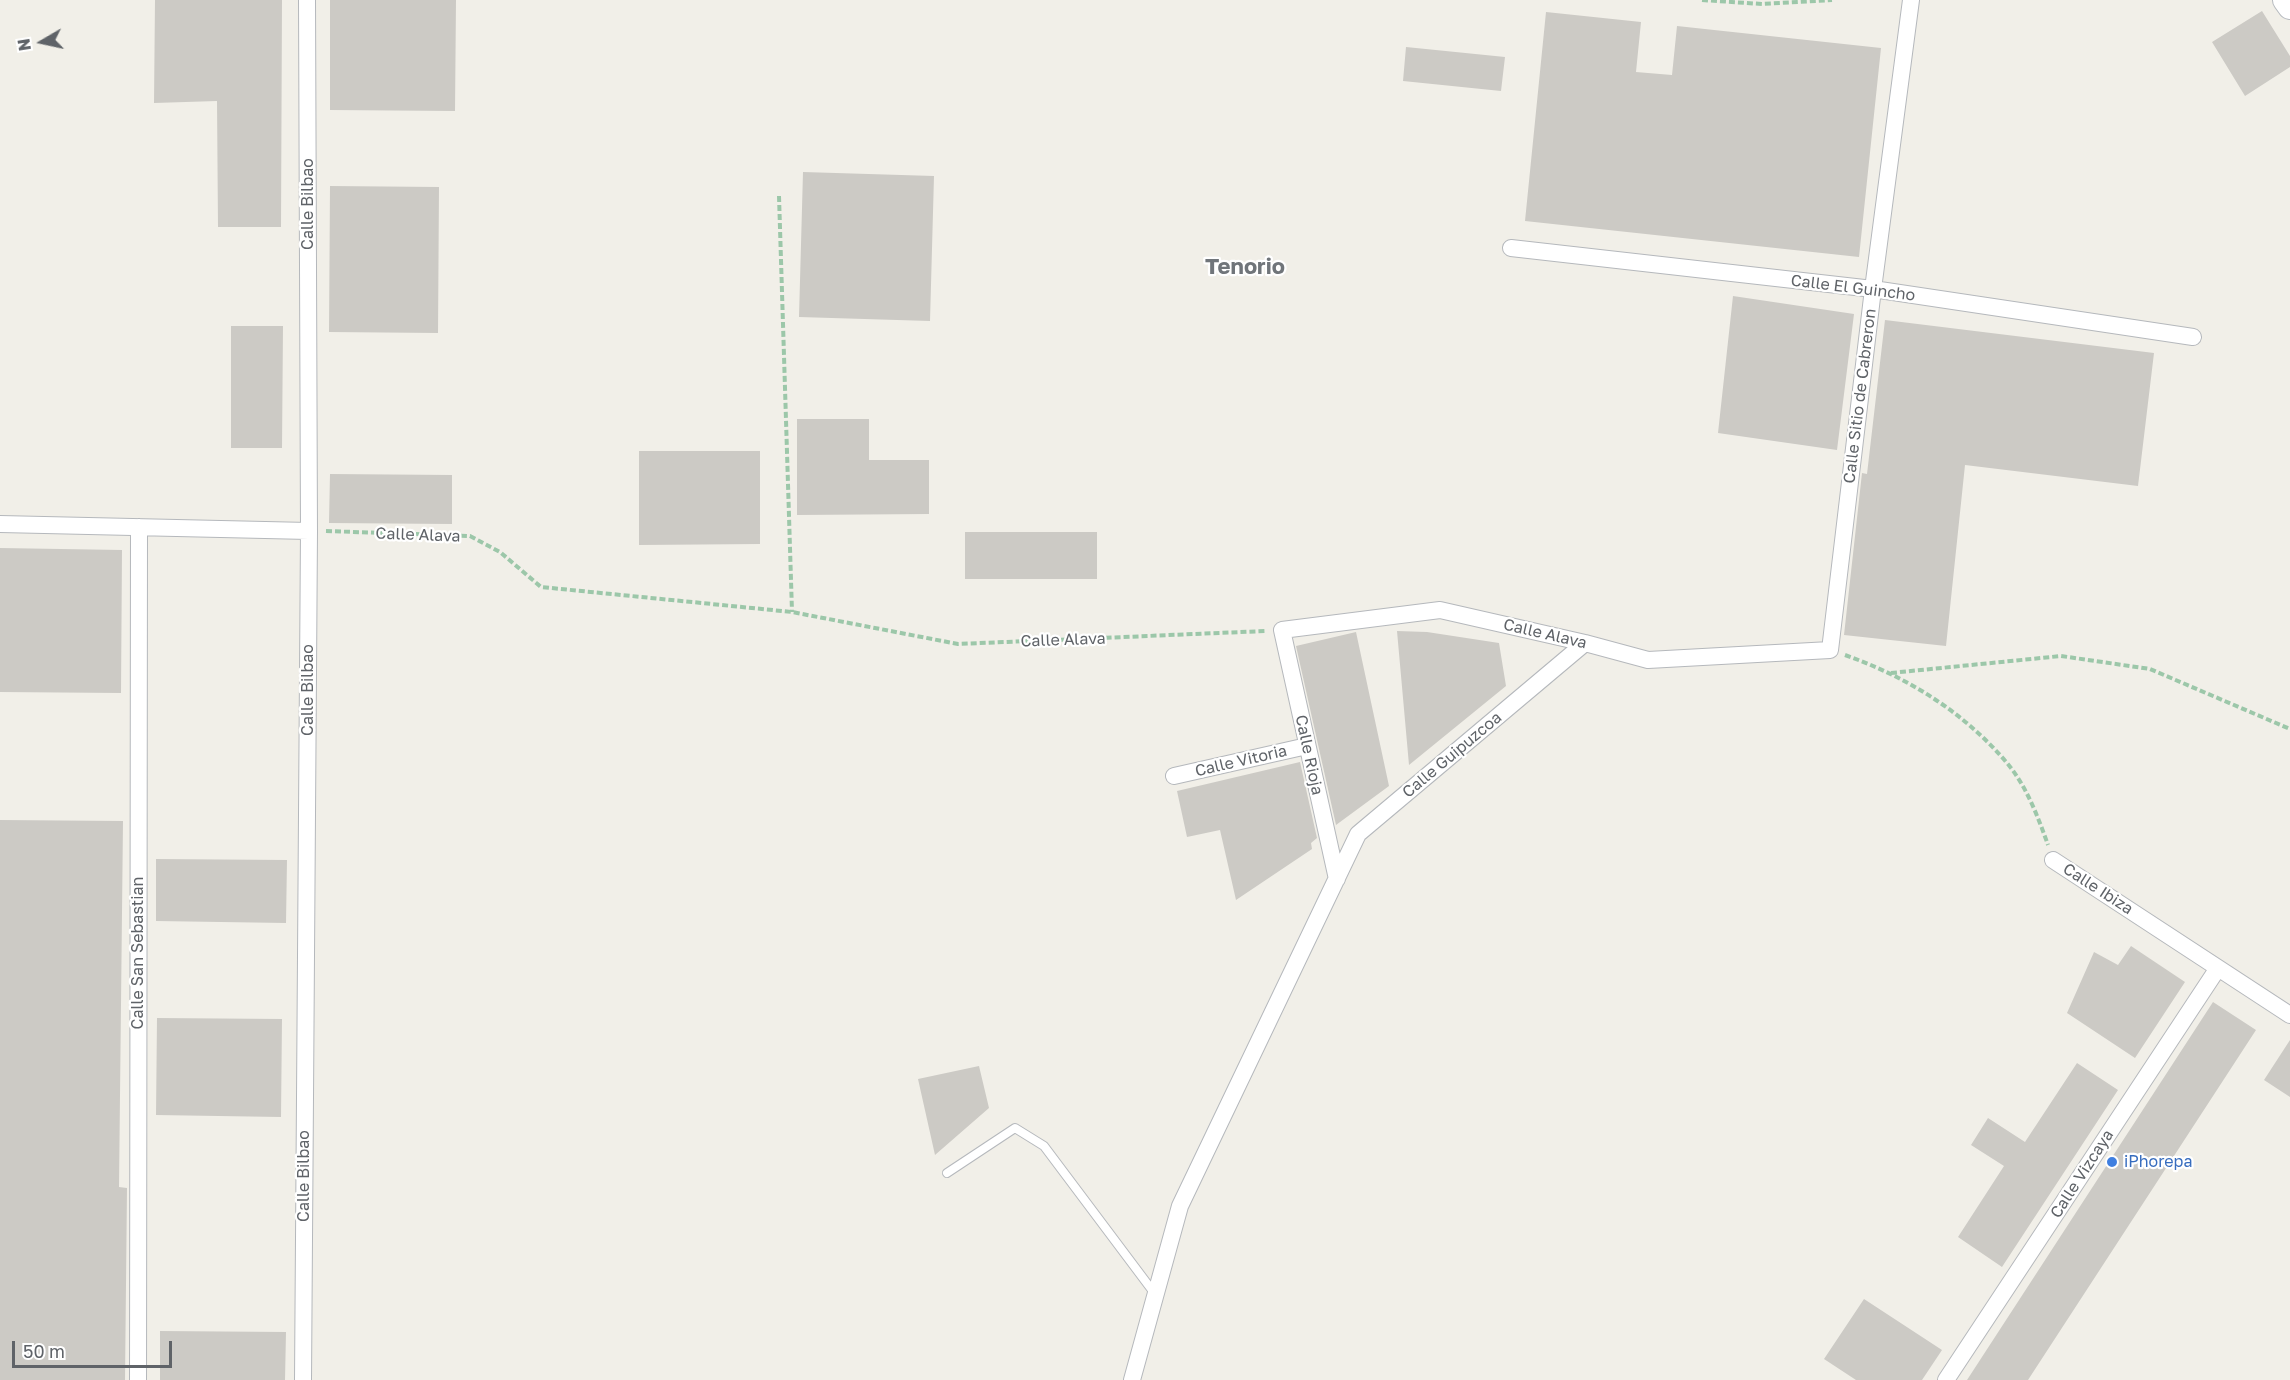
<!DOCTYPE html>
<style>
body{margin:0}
#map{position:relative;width:2290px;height:1380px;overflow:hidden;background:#f1efe8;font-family:"Golos Text",sans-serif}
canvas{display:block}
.north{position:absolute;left:12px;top:12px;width:60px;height:60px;-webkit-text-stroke:4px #fff;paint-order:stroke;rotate:261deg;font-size:16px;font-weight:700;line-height:24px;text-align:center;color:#5f6368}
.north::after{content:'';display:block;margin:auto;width:21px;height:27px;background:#5f6368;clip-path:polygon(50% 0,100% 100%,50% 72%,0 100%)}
.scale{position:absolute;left:12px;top:1341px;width:160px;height:27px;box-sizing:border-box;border:3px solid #5f6368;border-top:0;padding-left:8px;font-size:18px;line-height:21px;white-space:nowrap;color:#5f6368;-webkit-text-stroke:4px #fff;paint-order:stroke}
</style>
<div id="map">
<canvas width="2290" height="1380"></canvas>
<div class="north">N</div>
<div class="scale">50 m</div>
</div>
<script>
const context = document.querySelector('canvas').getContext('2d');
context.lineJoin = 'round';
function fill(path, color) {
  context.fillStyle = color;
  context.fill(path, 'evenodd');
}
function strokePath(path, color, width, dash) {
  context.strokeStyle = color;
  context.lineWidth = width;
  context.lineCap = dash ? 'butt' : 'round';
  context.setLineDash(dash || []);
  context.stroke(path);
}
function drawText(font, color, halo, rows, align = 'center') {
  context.font = font + ' "Golos Text",sans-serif';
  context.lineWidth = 4.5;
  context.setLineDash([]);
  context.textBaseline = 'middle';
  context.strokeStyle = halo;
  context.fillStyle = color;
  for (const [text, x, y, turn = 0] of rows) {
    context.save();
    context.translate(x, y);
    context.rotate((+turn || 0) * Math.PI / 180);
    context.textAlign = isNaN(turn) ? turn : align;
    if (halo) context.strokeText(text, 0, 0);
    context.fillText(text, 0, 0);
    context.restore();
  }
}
fill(new Path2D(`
 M155 0H282L281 227H218L217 101 154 103Z
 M330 0H456L455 111 330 110Z
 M2262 11 2290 56V67L2245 96 2212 42Z
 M1546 12 1641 22 1636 72 1672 75 1677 26 1881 48 1859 257 1525 221Z
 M1406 47 1505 57 1501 91 1403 81Z
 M803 172 934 176 930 321 799 317Z
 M330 186 439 187 438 333 329 332Z
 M1733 296 1854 314 1837 450 1718 433Z
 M1885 320 2154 353 2138 486 1965 465 1946 646 1844 635 1862 473 1867 474Z
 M231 326H283L282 448H231Z
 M797 419H869V460H929V514L797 515Z
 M639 451H760V544L639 545Z
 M330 474 452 475V524L329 523Z
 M965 532H1097V579H965Z
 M0 548 122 550 121 693 0 692Z
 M1397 631 1427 632 1499 643 1506 686 1409 765Z
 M1356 632 1389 786 1336 825 1296 646Z
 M1300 762 1317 838 1311 843 1312 849 1236 900 1220 830 1187 837 1177 791Z
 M0 820 123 821 119 1187 127 1188 125 1380H0Z
 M156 859 287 860 286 923 156 921Z
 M2131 946 2185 982 2135 1058 2067 1013 2094 952 2118 965Z
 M2213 1002 2256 1030 2028 1380H1967Z
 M157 1018 282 1019 281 1117 156 1115Z
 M2290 1040V1097L2264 1080Z
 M2077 1063 2118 1090 2002 1267 1958 1237 2004 1166 1971 1145 1988 1118 2025 1142Z
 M979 1066 989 1108 935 1155 918 1079Z
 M1864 1299 1942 1350 1922 1380H1856L1824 1359Z
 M160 1331 286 1332 285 1380H160Z`), '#cccac5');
const lane = new Path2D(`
 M947 1173 1015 1128 1044 1146 1155 1294`);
const street = new Path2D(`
 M1511 248 1873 289 2193 337
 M0 524 309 531
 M1174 776 1307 746
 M2053 860 2290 1015
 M1337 879 1282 630 1440 610 1585 643 1648 660 1830 650 1873 289 1911 0
 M138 1380 139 527
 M303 1380 309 531 307 0
 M1132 1380 1180 1206 1358 834 1585 643
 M1946 1380 2218 968`);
const secondary = new Path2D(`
 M2285 0 2290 7`);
strokePath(lane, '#b5b8bc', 10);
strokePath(street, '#b5b8bc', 18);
strokePath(secondary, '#b6babf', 26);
strokePath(new Path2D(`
 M1702 0 1762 4 1832 0
 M779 196 792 612
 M326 531 470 536 500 552 541 587 792 612 958 644 1266 631
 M1845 655C1907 677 1964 712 2007 763 2027 787 2038 817 2048 845
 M1891 673 2061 656 2150 669 2290 729`), '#9cc7a9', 4, [6, 3]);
strokePath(lane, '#fff', 8);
strokePath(street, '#fff', 16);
strokePath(secondary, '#fff', 24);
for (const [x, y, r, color] of [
 [2112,1162,6,"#3f7fe0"]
]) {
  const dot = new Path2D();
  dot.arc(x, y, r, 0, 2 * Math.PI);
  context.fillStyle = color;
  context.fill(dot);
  strokePath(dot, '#fff', 2);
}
drawText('16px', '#5f6368', '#fff', [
 ["Calle Bilbao",308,204,-90],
 ["Calle El Guincho",1853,288,7],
 ["Calle Sitio de Cabreron",1860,396,-83],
 ["Calle Alava",418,535,2],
 ["Calle Alava",1545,634,13],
 ["Calle Alava",1063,640,-2],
 ["Calle Bilbao",308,690,-90],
 ["Calle Rioja",1309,755,78],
 ["Calle Guipuzcoa",1452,755,-40],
 ["Calle Vitoria",1241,761,-13],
 ["Calle Ibiza",2098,889,33],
 ["Calle San Sebastian",138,953,-90],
 ["Calle Vizcaya",2082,1174,-57],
 ["Calle Bilbao",304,1176,-90]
]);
drawText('16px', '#366cbe', '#fff', [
 ["iPhorepa",2124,1162]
], 'left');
drawText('bold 22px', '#70757a', '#fff', [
 ["Tenorio",1245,267]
]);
</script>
